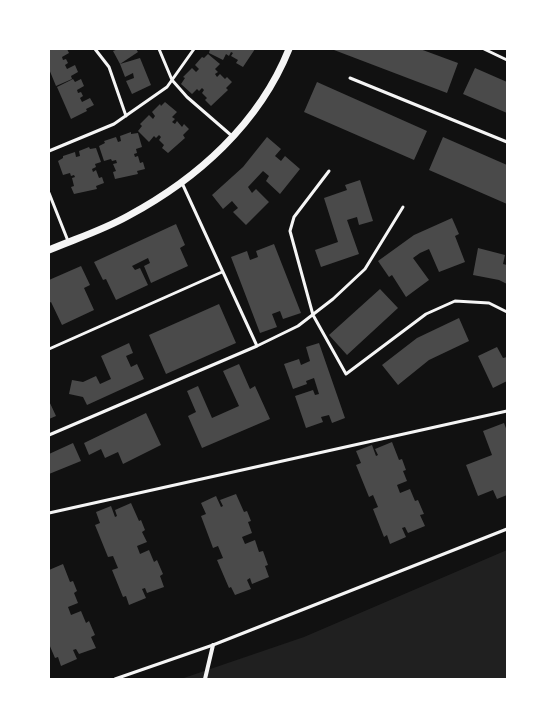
<!DOCTYPE html>
<style>
body{margin:0}
#map{position:relative;width:556px;height:728px;overflow:hidden;background:#111;font-family:Montserrat,sans-serif}
canvas{display:block}
.frame{position:absolute;inset:0;border:50px solid #fff;pointer-events:none}
</style>
<div id="map">
<canvas width="556" height="728"></canvas>
<div class="frame"></div>
</div>
<script>
const context = document.querySelector('canvas').getContext('2d');
context.lineJoin = 'round';
function fill(path, color) {
  context.fillStyle = color;
  context.fill(path, 'evenodd');
}
function strokePath(path, color, width, dash) {
  context.strokeStyle = color;
  context.lineWidth = width;
  context.lineCap = dash ? 'butt' : 'round';
  context.setLineDash(dash || []);
  context.stroke(path);
}
fill(new Path2D(`
 M507 550V679H181L304 637Z`), '#202020');
fill(new Path2D(`
 M52 49H67L69 53 62 57 63 60 66 59 68 63 65 65 67 69 75 65 78 72 71 76 72 79 56 86 49 69V50Z
 M118 49H136L138 52 120 64 113 51Z
 M210 49H255L243 67 236 63 238 60 231 56 233 53 231 52 229 56 226 54 223 60 209 53Z
 M334 49H420L458 63 447 93 334 50Z
 M208 54 220 64 215 69 218 72 215 74 217 77 220 74 225 79 227 77 232 82 226 88 228 90 211 106 205 100 207 98 202 93 204 90 202 88 199 91 197 89 192 94 181 84 185 78 183 77 192 68 196 72 199 69 195 65 202 57 204 58Z
 M140 58 151 85 132 94 126 81 134 78 133 73 125 77 120 64Z
 M475 68 507 82V113L463 94Z
 M73 79 75 82 81 79 84 86 77 90 78 93 81 92 83 96 80 98 82 102 90 98 94 105 86 109 87 111 71 119 57 87Z
 M317 82 427 131 414 160 304 112Z
 M165 102 177 112 172 117 175 119 172 122 175 124 177 121 182 127 184 124 189 129 183 135 185 138 168 153 162 148 164 145 159 140 161 137 159 135 156 138 154 136 149 142 138 131 142 126 140 124 149 115 153 119 155 116 152 112 160 104 161 106Z
 M131 132V134L138 133 142 147 136 149 137 153 134 154 135 157 138 156 140 163 143 162 145 169 137 171 138 174 115 179 113 172 116 171 113 164 117 163 116 160 112 161 111 159 104 161 99 146 105 143 104 141 116 137 118 142 121 141 120 136Z
 M267 137 281 149 275 156 281 161 285 156 300 169 280 194 266 181 269 176 263 171 248 187 252 193 256 189 269 202 246 225 233 212 238 208 232 201 223 209 212 195 243 167Z
 M443 137 507 165V204L429 170Z
 M89 147 90 149 96 148 101 162 95 164 96 167 92 169 93 172 96 170 99 178 102 177 104 183 96 186 97 189 74 194 71 187 74 186 72 178 75 177 74 175 71 176 70 173 63 175 58 161 63 158V156L75 152 76 157 80 156 79 151Z
 M360 180 373 221 359 225 357 217 347 220 359 254 321 267 315 250 338 242 324 198 347 190 345 185Z
 M452 218 459 234 455 236 465 262 439 272 429 249 420 253 413 258 429 280 406 297 392 275 389 277 378 261 414 235Z
 M176 224 185 245 180 248 188 266 151 283 144 266 150 263 148 258 132 266 135 270 140 268 148 285 116 300 106 279 103 280 94 262Z
 M274 244 301 313 283 319 280 311 272 314 277 327 260 333 231 257 247 251 250 260 258 257 256 251Z
 M478 248 505 255 503 264 507 265V284L499 280 473 275Z
 M81 266 90 285 84 288 94 310 62 325 51 302 49 303V280Z
 M380 289 398 308 347 355 329 335Z
 M219 304 236 343 166 374 149 335Z
 M459 318 469 341 429 360 398 385 382 365 417 338Z
 M129 343 133 353 126 356 131 367 137 364 144 379 87 405 83 397 69 394 72 380 83 382 96 376 100 384 111 379 101 356Z
 M319 343 345 418 332 423 329 415 321 417 323 422 306 428 295 396 313 390 315 395 319 394 314 378 306 381 307 384 293 389 284 364 299 359 301 365 310 361 306 347Z
 M497 347 503 358 507 357V381L493 388 478 356Z
 M239 364 250 389 255 386 270 419 202 448 188 416 196 412 187 391 198 386 212 418 239 406 223 371Z
 M49 401 56 416 49 419Z
 M146 413 161 445 123 464 118 452 105 458 101 449 89 455 84 443Z
 M504 423 507 431V495L497 499 493 490 478 496 466 465 492 455 483 431Z
 M392 442 399 460 402 459 406 470 403 471 407 481 397 485 400 493 410 489 415 501 418 500 424 514 420 515 425 526 408 533 405 527 402 528 406 537 390 544 387 535 384 537 373 509 378 507 373 495 369 497 356 465 361 463 356 451 372 445 376 456 378 455 375 449Z
 M73 443 81 461 49 474V454Z
 M236 494 244 512 247 511 251 521 248 522 252 533 242 537 245 544 255 540 259 552 263 551 268 565 265 566 269 577 252 584 250 578 247 580 251 589 235 595 231 587 229 588 217 560 223 558 218 546 213 548 201 516 206 514 201 503 216 496 221 507 223 506 220 500Z
 M131 503 139 521 141 520 145 530 142 532 147 542 137 546 140 554 149 550 154 562 157 560 163 574 160 576 164 587 147 593 145 588 142 589 146 598 129 605 126 596 123 597 112 570 118 568 113 556 108 557 95 525 100 523 96 512 111 506 115 517 117 516 115 510Z
 M63 564 70 582 73 581 77 591 74 593 78 603 68 607 71 615 81 611 86 623 89 621 95 635 91 637 96 648 79 654 76 649 73 650 77 659 61 666 58 657 55 658 49 644V570Z`), '#4a4a4a');
strokePath(new Path2D(`
 M95 49 109 67 126 116
 M159 49 172 80 187 97 232 136
 M484 49 507 60
 M350 78 507 142
 M49 151 114 124 167 87 194 49
 M329 171 294 217 290 231 313 315 346 374 426 314 455 301 489 303 507 312
 M49 193 68 241
 M257 346 298 326 333 299 365 269 403 207
 M49 349 222 272
 M49 435 257 346 182 183
 M49 513 507 411
 M115 679 213 645 507 529`), '#f5f5f5', 3);
strokePath(new Path2D(`
 M205 679 213 645`), '#f5f5f5', 4);
strokePath(new Path2D(`
 M49 250C75 239 103 230 128 216 197 179 259 124 289 49`), '#f5f5f5', 7);
</script>
